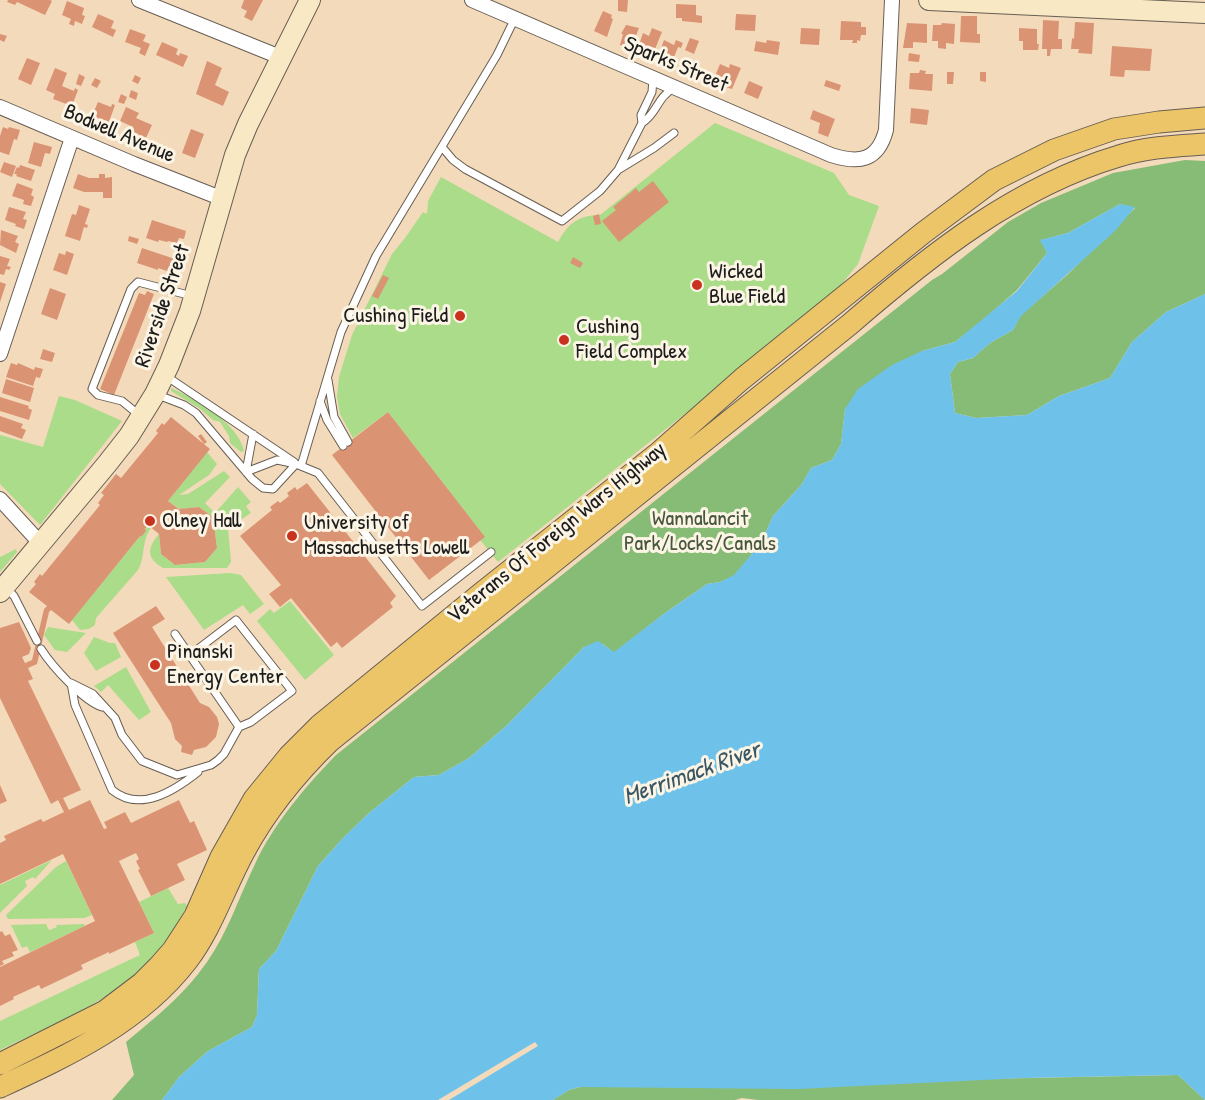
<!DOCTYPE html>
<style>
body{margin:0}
canvas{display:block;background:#f3dabb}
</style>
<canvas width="1205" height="1100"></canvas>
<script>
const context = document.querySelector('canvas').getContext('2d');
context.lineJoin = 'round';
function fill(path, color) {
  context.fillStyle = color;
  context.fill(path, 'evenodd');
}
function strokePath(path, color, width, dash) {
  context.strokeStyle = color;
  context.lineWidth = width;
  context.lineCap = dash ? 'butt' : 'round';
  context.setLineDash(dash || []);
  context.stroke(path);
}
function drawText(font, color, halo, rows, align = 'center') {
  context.font = font + ' "Patrick Hand",sans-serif';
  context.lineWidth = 6;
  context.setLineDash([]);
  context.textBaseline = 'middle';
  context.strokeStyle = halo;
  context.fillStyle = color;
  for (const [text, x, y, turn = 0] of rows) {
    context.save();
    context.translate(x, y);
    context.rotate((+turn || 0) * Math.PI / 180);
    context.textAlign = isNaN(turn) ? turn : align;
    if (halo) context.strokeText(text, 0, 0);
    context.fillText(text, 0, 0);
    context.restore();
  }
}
fill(new Path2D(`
 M715 123 834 173 849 195 879 206 858 264 841 285 811 314 498 562 480 540 484 536 388 412 353 438 340 414 337 396 339 377 352 335 392 254 405 238 423 212 427 214 428 201 441 177 558 242C568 224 578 215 600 215Z
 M171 388C195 398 239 424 244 451L241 452 230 443 229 436 220 422 213 420 199 408 171 391Z
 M59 396 75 400 122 421 40 525 0 484V435L43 447Z
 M207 452 217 464 209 475 179 495 188 494 224 471 230 477 205 503 215 513 238 487 251 502 246 506 251 513 228 528 231 562 227 568H163C146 558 147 548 159 534L161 554 175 565 205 562 217 548 213 517 199 507 180 509 168 501Z
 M148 525 151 528C141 542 146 555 138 570L96 618 95 625 89 629 80 630 72 620 140 536 141 537Z
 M16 549 17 552 0 572V557Z
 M230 573 241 575 264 604 250 614 243 605 204 630 166 577Z
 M290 601 334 655 305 680 257 621 270 609 274 613Z
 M48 627 86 633 67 652 55 650 44 635Z
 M94 637 110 643H115L121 657 96 671 84 653Z
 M126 667 151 712 139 720 108 685 101 692 94 686Z
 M52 860 35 879 33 877 25 881 27 886 0 913V885Z
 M66 861 92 915 84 918 8 919 6 915 56 867Z
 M168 888 178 904 185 903 187 906C176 926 164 946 148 963 111 1002 47 1027 0 1050V1021L140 955 135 942 154 933 139 902Z
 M46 924 49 930 57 927 56 925 84 924 85 926 30 952 27 946 22 948 11 925Z`), '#aadc8a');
fill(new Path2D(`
 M1185 160 1205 161V294L1166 312 1132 342 1110 378 1059 396 1027 415 976 418 955 413 950 374 958 362 973 358 990 343 1013 330 1020 316 1067 275 1135 208 1120 204 1068 233 1041 240 1047 253 1017 290 983 320 955 342 922 351 845 409 841 444 832 460 811 468 802 484 773 516 761 543 734 576 720 582 707 584 665 613 614 653 603 644 584 647 506 726 469 758 439 775 414 777 369 813 344 837 318 866 276 951 259 969 257 1015 252 1027 208 1051 179 1077 162 1100H112L134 1075 126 1042C156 1017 184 995 207 962 228 932 239 897 255 864 274 823 305 787 336 755L932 280 942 274 1008 222 1041 203 1113 173Z
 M1178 1075 1205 1100H758L742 1098 735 1100H553L569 1090 580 1087Z`), '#87bc76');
fill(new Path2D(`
 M1120 204 1135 207 1115 231 1021 316 1013 330 990 343 973 358 958 362 950 374 955 413 976 418 1027 415 1059 396 1110 378 1132 342 1166 312 1205 294V1100L1178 1075 1023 1078 798 1089 580 1087 569 1090 553 1100H449L538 1046 535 1042 438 1100H162L179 1077 208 1051 252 1027 257 1015 259 969 276 951 318 866 344 837 369 813 414 777 439 775 469 758 506 726 584 647 598 641 614 652 665 613 707 584 720 582 734 575 761 543 773 516 802 484 811 468 832 460 841 444 845 409 858 389 892 365 922 351 955 342 1017 291 1047 253 1040 240 1068 233Z`), '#6ec2ea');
fill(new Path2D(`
 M8 0H50L52 1 45 15 17 2 15 5 7 2Z
 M244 0H263L252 21 244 17 247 11 241 8Z
 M618 0H628L627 12 618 11Z
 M67 1 84 8 82 15 85 16 82 24 75 21 74 26 69 24 71 19 62 15Z
 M676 4 696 5V15L702 16V23L682 21V18H676Z
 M603 11 612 15 611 18 613 19 607 37 594 31Z
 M98 14 114 21 111 28 116 30 113 37 92 27Z
 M736 14 756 15 755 31 735 30Z
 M961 16H977V34H980V43L960 42Z
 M1043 20 1059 21 1058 39H1062V49H1051L1050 56H1047V49H1042Z
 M841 21 861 22V27H866V35H861L860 41 857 40V43H852L853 40H840Z
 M1075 22 1094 23 1092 54 1078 53 1079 49H1071L1072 38 1074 39Z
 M907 23 927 24V43L913 42V48H903Z
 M942 23 955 24 954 44 946 43V49L938 48V41H932L933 25H941Z
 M626 25 639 28 632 46 630 45 629 48 620 45 623 34H621Z
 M652 28 662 32 651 59 643 56 645 51 640 49 643 43 640 42 643 33 649 36Z
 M801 28 820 29 819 45 800 44Z
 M1019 28 1037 29V44H1039L1038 50H1023V41H1019Z
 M130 29 146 35 143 41 150 44 145 56 139 53 141 48 125 42Z
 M0 34 7 36 4 42 0 40Z
 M690 38 699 41 694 54 685 50Z
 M664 40 674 45 676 40 683 43 681 48 678 47 671 65 657 59Z
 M767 40 780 42 778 55 754 51 756 41 766 43Z
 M162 42 178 49 176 54 179 56 180 53 188 56 183 67 156 55Z
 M1112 46 1152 49 1150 71 1125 70 1124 77 1110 76Z
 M909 53 920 55 919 62 908 61Z
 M27 58 40 63 31 85 18 79Z
 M207 61 222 68 215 85 229 92 223 106 196 94Z
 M720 64 729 68 730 64 741 68 732 89 722 86 723 85 713 81Z
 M55 68 67 73 62 86 74 91 75 88 78 90 72 106 53 99 55 94 46 90Z
 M920 70 926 71 925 74H933L932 91 909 89 910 73H919Z
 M947 72H954L953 84H947Z
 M980 72H986V82L980 81Z
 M79 74 85 77 81 86 76 84Z
 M135 75 141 78 138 84 132 81Z
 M95 78 101 81 97 88 91 85Z
 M826 80 841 85 839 91 824 86Z
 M749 81 763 87 758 99 744 93Z
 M131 90 138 93 136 100 129 97Z
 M121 94 127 97 124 104 118 102Z
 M98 102 111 107 112 104 115 105 109 122 92 116Z
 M126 107 139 113 136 118 152 125 146 138 131 131 133 127 120 121Z
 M911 108 929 110 927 125 910 123Z
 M813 110 835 119 828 137 818 133 820 123 810 119Z
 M3 127 8 129 9 127 20 130 17 140 14 139 9 155 0 152V136Z
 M191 129 204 134 195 158 182 153Z
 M34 142 52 147 50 154 45 153 41 167 28 163Z
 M4 162 16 166 12 177 0 172Z
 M20 165 35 170 31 181 16 176 17 174H14L17 167 19 168Z
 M78 174 89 178H99V174H105V178L112 177V198H103V192H84L73 188Z
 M653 181 669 202 619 242 602 221 616 210 613 207 636 188 639 192Z
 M17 183 33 189 31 195 34 197 31 206 23 204 24 200 12 196Z
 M79 205 90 209 85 224 88 225 87 228 84 227 80 241 65 236 72 214 76 215Z
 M9 207 26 212 23 219 27 220 24 229 15 226 16 224 5 220Z
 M599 214 601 224 595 225 593 216Z
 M152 220 186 231 184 239 179 238 177 243 168 241 167 242 159 240 158 242 146 238Z
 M1 230 18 236 15 242 19 244 16 253 0 245Z
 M129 236 139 239 137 244 128 241Z
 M142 248 175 259 172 267 169 266 167 271 158 268V270L137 263Z
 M66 251 74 254 67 275 53 270 59 253 65 255Z
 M0 256 10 259 7 266 11 267 9 270 6 269 4 275 0 274Z
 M573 257 583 263 580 268 570 263Z
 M383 275 389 278 378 299 372 296Z
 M0 282 6 284 0 302Z
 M50 288 66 294 57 320 41 314Z
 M147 291 154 294 114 395 100 389 139 293 145 295Z
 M43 349 55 353 52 362 40 359Z
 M11 363 17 365 18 363 34 370 35 367 43 369 40 378 36 377 33 386 6 377Z
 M6 379 34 388 30 402 2 393Z
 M0 397 29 406 28 408 32 410 29 420 0 411Z
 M388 412 485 537 429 580 332 455Z
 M0 416 23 424 21 428 26 430 22 439 0 431Z
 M171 417 210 449 168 501 179 509 199 507 213 517 217 548 205 562 175 565 161 554 159 534 148 525 145 529 146 531 141 537 140 536 69 624 51 610 49 612 37 664 28 668 33 679 28 681 81 790 63 798 69 810 90 800 104 829 107 828 104 822 125 812 131 823 179 800 190 823 194 821 207 850 177 864 185 880 151 896 138 870 140 869 136 861 139 859 136 853 119 861 154 933 109 954V952L81 965 83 969 41 989 39 985 13 997 14 999 0 1006V967L95 921 63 854 0 884V843L6 840 4 836 41 819 43 822 64 812 58 800 51 804 0 698V628L19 622 31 648 29 654 22 657 25 663 32 660 44 609 47 606 29 592 36 584 34 582 40 574 42 576 100 505 98 503 104 495 101 493 116 474 121 478 158 433 156 431 162 423 164 425Z
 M201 434 207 442 204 444 198 436Z
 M307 483 396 596 390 603 393 607 342 648 337 642 331 647 291 598 280 607 269 594 281 585 240 536 272 510 270 507 278 501 280 503 289 496 287 493 295 487 297 490Z
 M156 606 165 619 152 627 200 703 209 707 217 717 219 724 216 737 206 747 194 750 192 755 181 752 182 746 175 739 171 723 113 633Z
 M0 785 7 801 0 804Z
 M2 931 5 936 10 934 18 950 12 952 14 956 2 961 4 964 0 966V932Z`), '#db9473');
const lane = new Path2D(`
 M642 123 641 115 652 92 653 78
 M442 147 453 160 465 169 562 221 600 191 618 170 642 123C657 114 657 97 674 88
 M618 170 654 148 674 133
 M166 376 294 462
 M328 380 334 417 348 442
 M158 395 184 405 196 413 252 479 263 488 273 489 296 464
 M320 401 327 420 343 446
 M139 415 122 401 98 395 92 389 131 289 138 282 192 296
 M301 466 341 332 376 256 497 55 515 18
 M246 472 277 460 296 464 318 473 422 606 491 552
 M246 472 253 434
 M5 587 14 596 37 641
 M41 649C52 666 83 701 102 707
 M190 655 236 620 292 691 251 722 239 727
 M71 683 93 694 115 718 122 735 142 761 177 775 211 765 218 760 224 754 239 727 175 634
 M71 683 75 705 112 790C140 813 174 791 198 772`);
const street = new Path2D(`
 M139 0 280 57
 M472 0 831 155C859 164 878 161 886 130L892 0
 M0 107 134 164 223 199
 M0 354 72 138
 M0 499 41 544`);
const secondary = new Path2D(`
 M929 0 1205 13
 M0 592 107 464 129 436 155 394 169 365 190 311 235 155 248 124 310 0`);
const primary = new Path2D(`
 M0 1064 105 1011 142 983 158 967 173 950 195 916 221 857 254 799 289 756 320 725 483 592 657 454 742 379 923 233 994 180 1054 150 1114 129 1159 122 1205 118
 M0 1087C69 1055 139 1023 187 961 212 928 224 889 244 852 266 811 296 774 330 741L849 325C930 255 1015 187 1119 156 1146 147 1176 146 1205 144`);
strokePath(lane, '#675e54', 9);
strokePath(street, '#675e54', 16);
strokePath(secondary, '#675e54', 22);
strokePath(primary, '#675e54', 23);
strokePath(lane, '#fff', 7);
strokePath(street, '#fff', 14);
strokePath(secondary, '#f8e8c3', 20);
strokePath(primary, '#edc569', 21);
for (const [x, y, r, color] of [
 [697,285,6,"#c8321e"],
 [460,316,6,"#c8321e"],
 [564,340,6,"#c8321e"],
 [150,521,6,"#c8321e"],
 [292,536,6,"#c8321e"],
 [155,665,6,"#c8321e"]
]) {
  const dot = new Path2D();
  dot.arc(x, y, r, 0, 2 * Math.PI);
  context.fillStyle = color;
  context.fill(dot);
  strokePath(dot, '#fcf5e5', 2);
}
drawText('22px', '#1c1c1c', '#fcf5e5', [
 ["Sparks Street",676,65,23],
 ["Bodwell Avenue",119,134,23],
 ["Riverside Street",163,306,-71],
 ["Veterans Of Foreign Wars Highway",557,533,-39]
]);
drawText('22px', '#1c1c1c', '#fcf5e5', [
 ["Wicked",709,272],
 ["Blue Field",709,297],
 ["Cushing Field",448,316,"right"],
 ["Cushing",576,327],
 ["Field Complex",576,352],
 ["Olney Hall",162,521],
 ["University of",304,523],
 ["Massachusetts Lowell",304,548],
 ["Pinanski",167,652],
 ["Energy Center",167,677]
], 'left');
drawText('22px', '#47563d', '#fcf5e5', [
 ["Wannalancit",700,519],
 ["Park/Locks/Canals",700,544]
]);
drawText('italic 24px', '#395664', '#fcf5e5', [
 ["Merrimack River",692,774,-20]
]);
</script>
